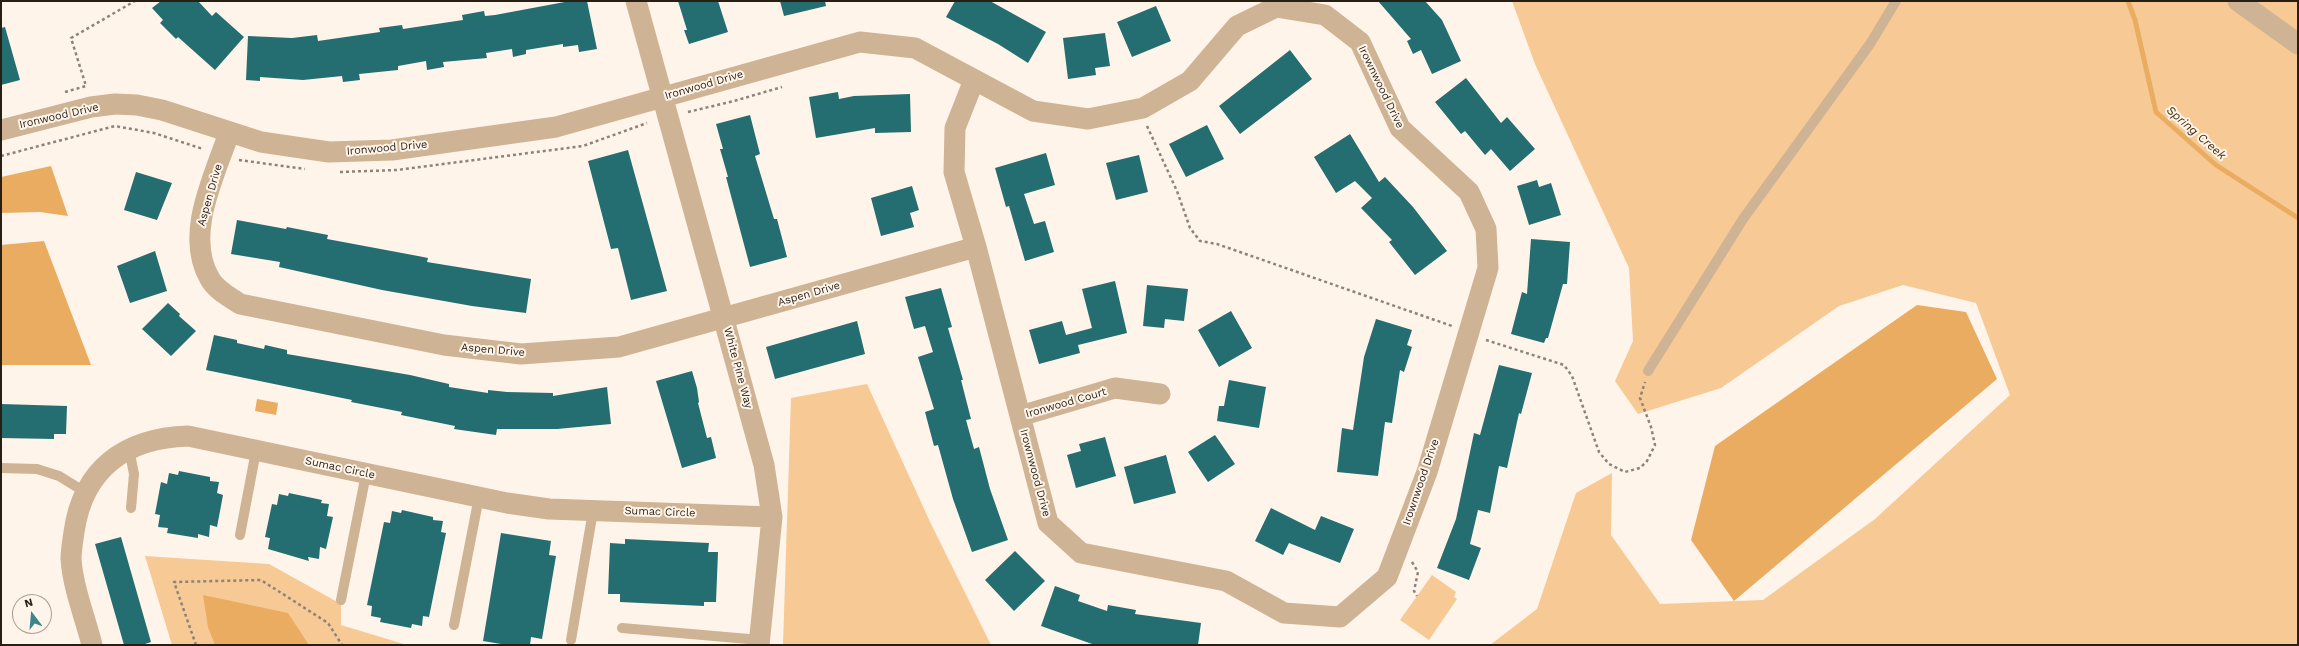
<!DOCTYPE html>
<style>
body{margin:0}
#map{position:relative;width:2299px;height:646px;overflow:hidden;background:#fff4e9;font-family:"Work Sans",sans-serif}
canvas{display:block}
.frame{position:absolute;inset:0;border:2px solid #281f14;pointer-events:none}
.north{position:absolute;left:12px;top:594px;width:40px;height:40px;box-sizing:border-box;background:#fff4e9;border:1px solid #a99f94;border-radius:50%;rotate:344deg;font-size:11px;font-weight:700;line-height:16px;text-align:center;color:#281f14}
.north::after{content:'';display:block;margin:auto;width:14px;height:18px;background:#3d858a;clip-path:polygon(50% 0,100% 100%,50% 72%,0 100%)}
</style>
<div id="map">
<canvas width="2299" height="646"></canvas>
<div class="frame"></div>
<div class="north">N</div>
</div>
<script>
const context = document.querySelector('canvas').getContext('2d');
context.lineJoin = 'round';
function fill(path, color) {
  context.fillStyle = color;
  context.fill(path, 'evenodd');
}
function strokePath(path, color, width, dash) {
  context.strokeStyle = color;
  context.lineWidth = width;
  context.lineCap = dash ? 'butt' : 'round';
  context.setLineDash(dash || []);
  context.stroke(path);
}
function drawText(font, color, halo, rows, align = 'center') {
  context.font = font + ' "Work Sans",sans-serif';
  context.lineWidth = 4;
  context.setLineDash([]);
  context.textBaseline = 'middle';
  context.strokeStyle = halo;
  context.fillStyle = color;
  for (const [text, x, y, turn = 0] of rows) {
    context.save();
    context.translate(x, y);
    context.rotate((+turn || 0) * Math.PI / 180);
    context.textAlign = isNaN(turn) ? turn : align;
    if (halo) context.strokeText(text, 0, 0);
    context.fillText(text, 0, 0);
    context.restore();
  }
}
fill(new Path2D(`
 M1512 1H2298V645H1490L1537 609 1576 493 1612 473 1611 535 1660 604 1763 600 1875 519 2010 395 1976 303 1903 285 1839 306 1721 388 1638 414 1615 381 1633 341 1629 268 1535 64Z
 M867 384 931 524 991 645H783L791 398Z
 M145 556 269 564 341 604V625L407 645H172Z
 M1432 575 1456 592 1454 597 1457 599 1429 640 1400 620Z`), '#f7c994');
fill(new Path2D(`
 M51 166 68 216 40 212 1 213V177Z
 M44 241 91 365H1V245Z
 M1917 305 1966 312 1997 379 1734 601 1691 540 1715 446Z
 M257 399 278 403 276 415 255 411Z
 M203 595 288 613 309 645H215L208 627Z`), '#eaac60');
strokePath(new Path2D(`
 M2128 1 2135 20 2156 112 2216 165 2298 218`), '#eaac60', 5);
fill(new Path2D(`
 M161 1H198L212 16 216 12 244 37 215 70 178 37 176 39 160 23 163 20 152 8Z
 M570 1H587L597 49 579 52 578 45 563 47V44L526 50V54L513 57 512 49 486 53 487 58 443 62 444 67 427 70 426 61 398 66V70L359 74 360 80 343 82 342 76 303 80 260 77V81L246 80 248 36 292 38 317 35 318 41 380 32 379 28 402 25 403 29 463 20 462 15 484 11 485 16 495 15Z
 M678 1H718L728 32 689 44 684 30H687Z
 M780 1H825L826 6 784 16Z
 M955 1H990L1046 32 1028 63 998 44 946 17Z
 M1378 1H1425L1442 20 1461 61 1432 74 1421 50 1413 54 1407 41 1411 39Z
 M1156 6 1171 41 1132 57 1117 22Z
 M5 27 20 80 1 85V28Z
 M1105 33 1110 66 1095 68 1096 75 1068 79 1063 38Z
 M1290 50 1312 79 1240 134 1219 106Z
 M1466 78 1501 123 1507 117 1535 149 1510 171 1491 149 1485 155 1465 131 1461 134 1435 102Z
 M838 92 839 99 854 96 910 94 911 132 875 133V128L816 138 809 97Z
 M750 115 760 154 755 156 774 219H777L787 257 750 267 726 177H728L720 149H723L716 124Z
 M1207 125 1224 159 1186 177 1169 144Z
 M1350 134 1379 182 1385 177 1413 207 1447 251 1415 275 1389 242 1392 240 1361 208 1372 198 1355 181 1336 193 1314 157Z
 M628 150 667 291 631 300 618 248 611 249 588 161Z
 M1046 153 1055 185 1024 194 1034 224 1045 221 1054 252 1025 261 1009 206 1006 207 995 168Z
 M1139 155 1148 192 1116 200 1106 163Z
 M136 172 172 183 157 220 124 210Z
 M1537 180 1539 187 1551 183 1561 215 1529 225 1517 186Z
 M912 186 919 210 910 213 914 227 881 236 871 198Z
 M237 220 286 229 287 227 328 235 327 239 418 256 428 258 427 262 531 279 526 313 472 306 382 290 279 267 280 262 231 254Z
 M1531 239 1570 242 1567 284H1563L1548 338H1546L1544 343 1511 334 1522 292 1527 294Z
 M155 251 167 291 130 303 117 266Z
 M1115 281 1127 333 1078 345 1080 353 1039 364 1029 330 1062 321 1066 335 1092 328 1082 289Z
 M1147 285 1188 289 1184 321 1165 319 1164 328 1143 326Z
 M941 288 952 327 948 328 963 380H961L971 419 966 420 974 449 979 447 990 489 1008 540 972 552 953 499 938 445 934 446 925 412 934 409 918 357 933 352 925 326 914 329 905 297Z
 M168 303 180 314 179 316 196 331 171 356 142 329Z
 M1231 311 1252 348 1219 367 1198 330Z
 M1376 319 1412 330 1407 345 1412 347 1404 372 1400 370 1392 423 1385 422 1378 476 1337 472 1342 428 1353 430 1364 357Z
 M857 321 865 354 775 379 766 347Z
 M214 335 237 340V343L264 349 265 345 287 350V354L410 375 449 384V387L488 393V390L507 392 553 393V396L607 387 611 424 557 429H497L496 435 454 429 455 426 401 415 402 412 351 402 352 400 206 370Z
 M1499 365 1532 373 1521 414 1519 413 1507 468 1499 466 1490 513 1478 510 1470 544 1481 548 1469 580 1437 568 1456 519 1474 433 1480 435Z
 M692 371 697 388 699 402 698 403 707 438 711 437 716 458 682 468 656 381Z
 M1229 380 1266 387 1259 428 1217 421 1219 406H1224Z
 M1 404 67 406 66 434H54V439L1 438Z
 M1215 435 1235 464 1208 482 1188 452Z
 M1105 437 1116 476 1076 488 1067 455 1081 451 1079 444Z
 M1166 455 1176 493 1134 504 1124 467Z
 M179 471 210 477V481L219 482 217 493 223 495 217 527 210 525 209 537 198 534V538L167 533 168 528 158 527 160 515 155 514 161 482 167 484 169 473 178 475Z
 M289 493 322 500 321 503 329 504 327 516 333 517 326 549 320 547 319 559 308 557 309 561 268 549 270 538 265 537 272 504 277 505 279 494 288 496Z
 M1271 508 1315 530 1321 516 1354 529 1340 563 1289 543 1283 555 1255 541Z
 M402 510 433 517V520L443 521 441 532 446 533 429 617 423 616 422 626 412 624 411 628 380 622 381 618 371 616 372 606 367 605 384 522 390 523 392 511 401 513Z
 M501 533 551 541 549 555 556 556 542 639 531 637 530 645H507L483 641Z
 M121 537 151 642 142 645H124L95 544Z
 M625 539 709 543 708 552H718L716 602H704V606L620 602V594H608L610 543 625 544Z
 M1015 551 1045 581 1014 611 985 580Z
 M1055 586 1080 595 1078 601 1107 611 1108 605 1136 610 1135 614 1201 623 1198 645H1095L1041 626Z`), '#246d71');
strokePath(new Path2D(`
 M65 92 86 86 71 38 135 1
 M688 112 734 101 782 87
 M1147 126 1177 191 1190 228 1200 241 1217 244 1452 326
 M1 156 115 126 154 133 203 149
 M239 160 305 169
 M340 172 397 170 583 146 647 123
 M1486 340 1564 365 1572 376 1599 452 1609 464 1625 472 1640 468 1647 461 1655 445 1651 427 1640 398 1645 382
 M1412 562 1418 572 1414 591 1417 596
 M196 645 174 582 261 580 328 623 342 645`), '#8d8378', 2.5, [3, 3]);
strokePath(new Path2D(`
 M1648 371 1743 219 1870 44 1896 1
 M129 449 134 474 131 508
 M1 468 37 469 59 476 85 492
 M240 535 256 451
 M341 600 366 474
 M454 625 479 497
 M622 628 760 640
 M571 640 593 511`), '#ceb394', 10);
strokePath(new Path2D(`
 M636 1 764 465 772 517 759 645
 M2238 1 2298 44
 M1 130 91 107 115 104 137 105 162 110 261 142 329 152 392 150 556 127 860 42 915 48 1033 111 1088 119 1143 108 1190 81 1237 26 1276 7 1325 15 1360 42 1400 128 1469 192 1486 229 1488 268 1427 472 1387 577 1340 617 1284 613 1226 581 1081 553 1048 523 976 247 954 172 955 128 974 80
 M229 133C214 177 184 235 210 279 216 290 230 297 240 304L444 345 521 354 619 347 976 247
 M1020 416 1115 388 1160 394
 M92 645C85 617 73 588 71 559 71 550 73 540 74 532 83 468 126 438 188 436L507 503 549 509 772 517`), '#ceb394', 21);
drawText('11px', '#281f14', '#fff4e9', [
 ["Ironwood Drive",704,85,-16],
 ["Irownwood Drive",1381,87,64],
 ["Ironwood Drive",59,116,-13],
 ["Ironwood Drive",387,148,-5],
 ["Aspen Drive",210,195,-74],
 ["Aspen Drive",809,294,-16],
 ["Aspen Drive",493,350,5],
 ["White Pine Way",738,368,75],
 ["Ironwood Court",1066,403,-16],
 ["Sumac Circle",340,468,12],
 ["Irownwood Drive",1035,473,75],
 ["Irownwood Drive",1421,482,-71],
 ["Sumac Circle",660,512,2]
]);
drawText('italic 12px', '#462d0c', '#fff4e9', [
 ["Spring Creek",2196,133,41]
]);
</script>
